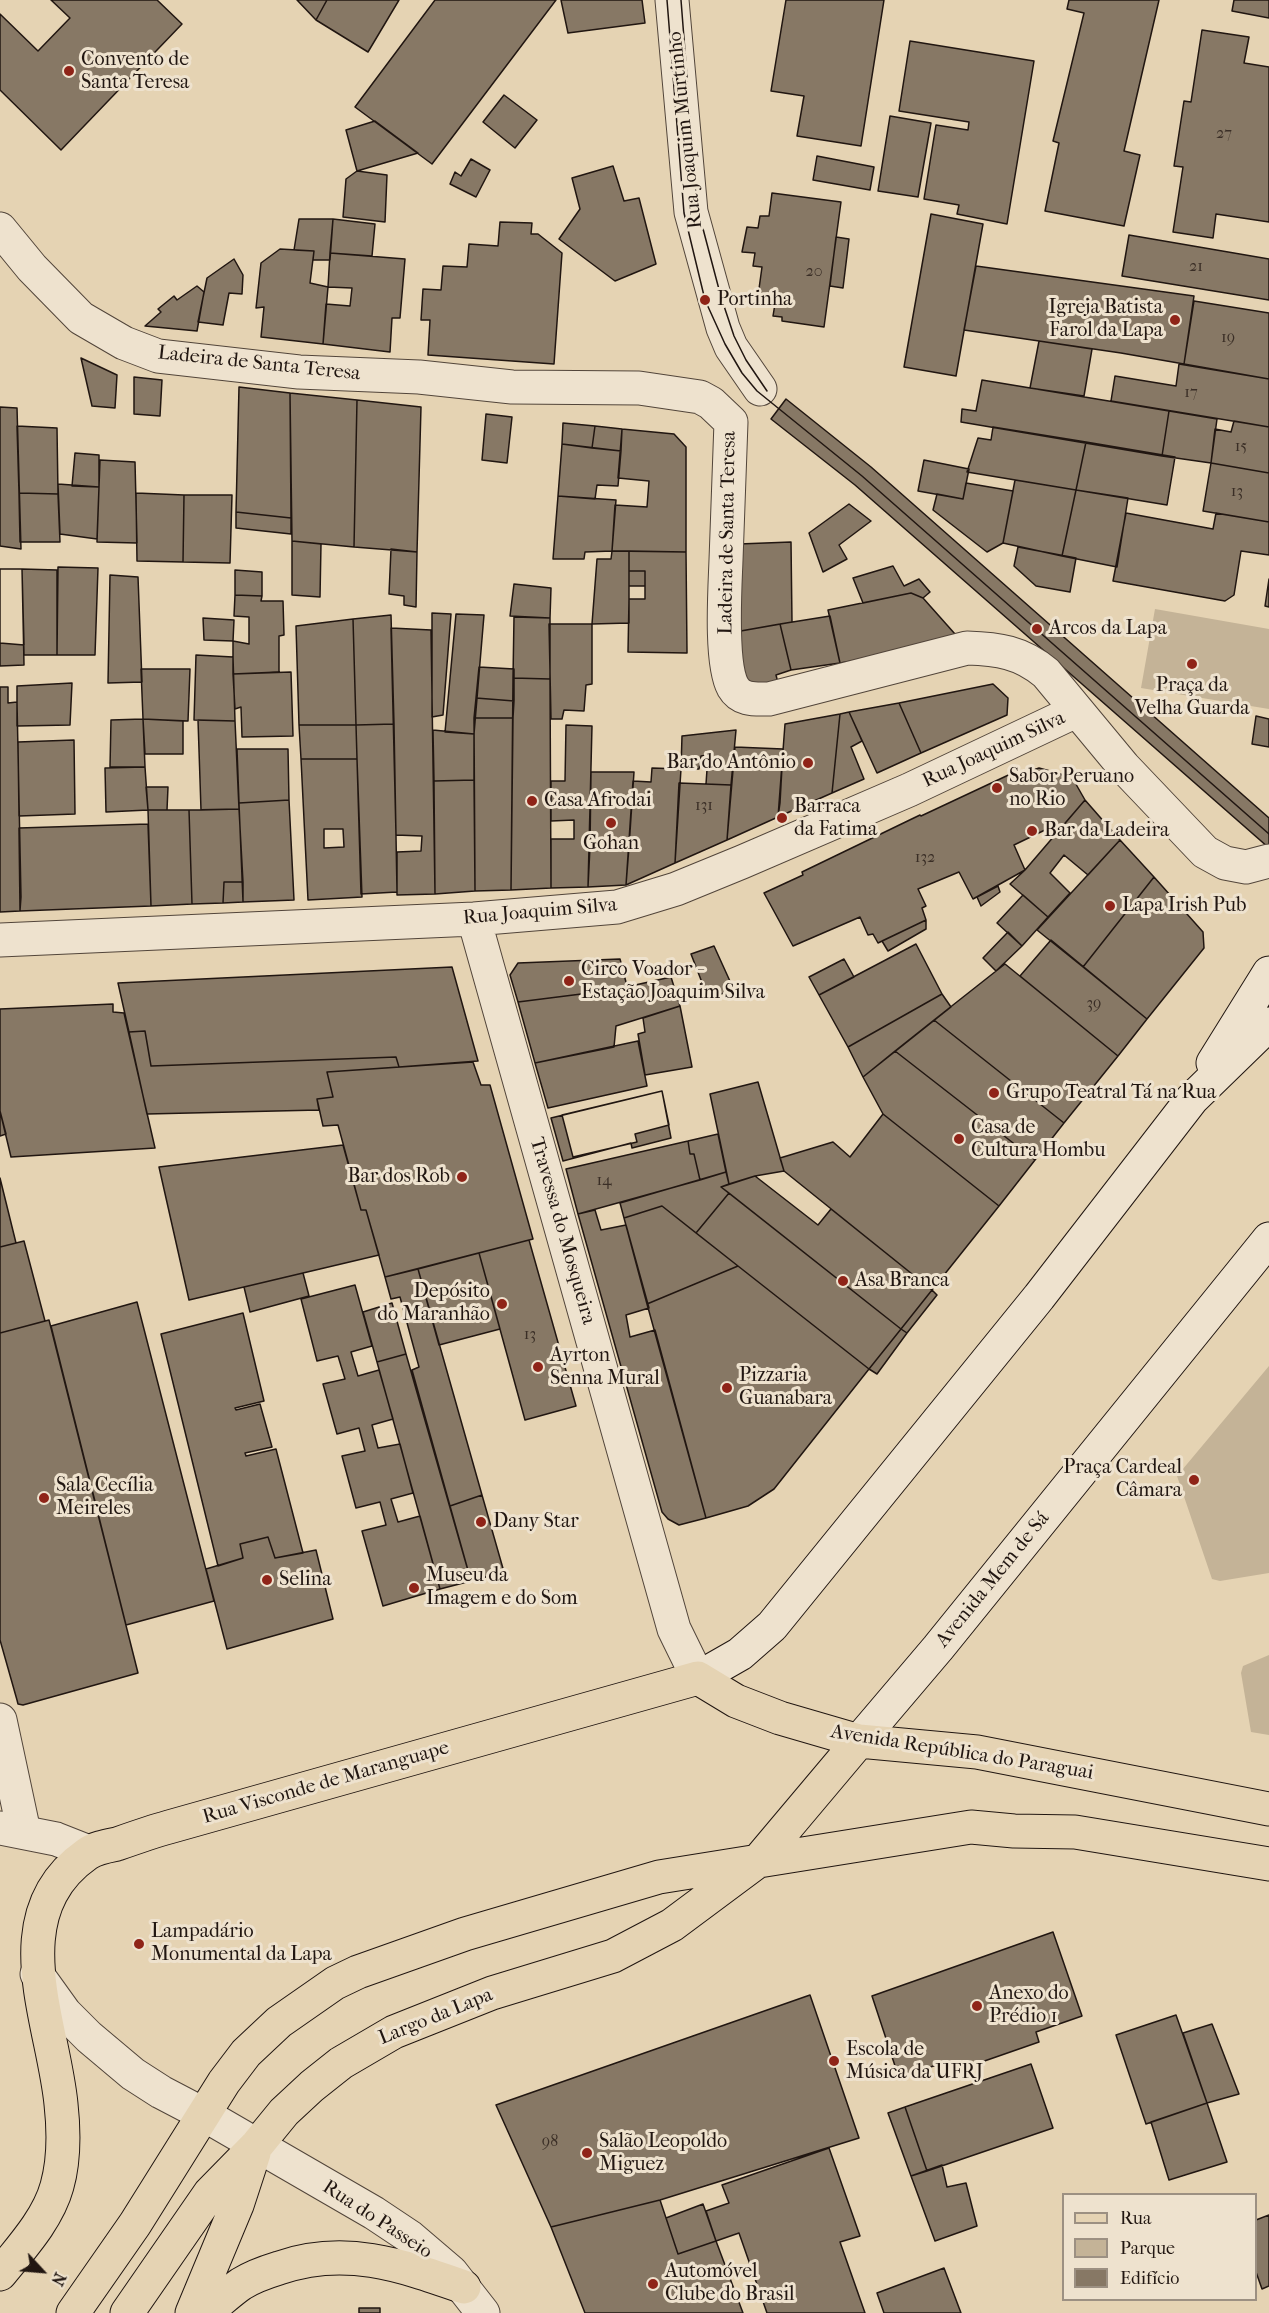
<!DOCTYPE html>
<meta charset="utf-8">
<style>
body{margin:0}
#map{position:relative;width:1269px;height:2313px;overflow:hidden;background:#e5d3b3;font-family:"IM FELL French Canon",serif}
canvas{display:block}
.legend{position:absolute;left:1062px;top:2193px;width:195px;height:108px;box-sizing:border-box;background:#eee2ce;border:2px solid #9c9082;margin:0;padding:8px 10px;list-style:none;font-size:18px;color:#211611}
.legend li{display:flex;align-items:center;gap:12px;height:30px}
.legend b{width:30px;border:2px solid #9c9082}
.north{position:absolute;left:12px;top:2241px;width:60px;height:60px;-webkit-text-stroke:4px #eee2ce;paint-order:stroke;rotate:116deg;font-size:16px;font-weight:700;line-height:24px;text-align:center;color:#211611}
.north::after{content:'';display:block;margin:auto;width:21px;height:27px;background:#211611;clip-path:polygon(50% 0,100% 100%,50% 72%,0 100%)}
</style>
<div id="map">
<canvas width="1269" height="2313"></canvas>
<ul class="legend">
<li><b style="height:8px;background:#e5d3b3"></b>Rua</li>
<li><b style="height:16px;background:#c4b397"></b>Parque</li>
<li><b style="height:16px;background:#877865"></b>Edifício</li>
</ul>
<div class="north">N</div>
</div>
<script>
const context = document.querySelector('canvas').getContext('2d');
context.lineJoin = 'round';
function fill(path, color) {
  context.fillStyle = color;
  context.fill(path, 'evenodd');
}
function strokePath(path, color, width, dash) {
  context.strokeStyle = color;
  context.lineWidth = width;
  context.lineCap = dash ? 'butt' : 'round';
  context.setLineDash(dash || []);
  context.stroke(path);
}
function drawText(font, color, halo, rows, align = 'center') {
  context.font = font + ' "IM FELL French Canon",serif';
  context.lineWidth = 6;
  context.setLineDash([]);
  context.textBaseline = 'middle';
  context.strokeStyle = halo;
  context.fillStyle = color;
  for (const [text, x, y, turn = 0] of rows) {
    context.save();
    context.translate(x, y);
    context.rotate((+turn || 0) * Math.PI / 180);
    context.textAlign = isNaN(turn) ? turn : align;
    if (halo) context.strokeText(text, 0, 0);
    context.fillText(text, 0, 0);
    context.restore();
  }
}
fill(new Path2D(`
 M1155 609 1269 629V709L1141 688Z
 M1269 1366V1573L1220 1581 1212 1579 1177 1476Z
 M1269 1655V1735L1251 1732 1241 1673 1243 1666Z`), '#c4b397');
const building = new Path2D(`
 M51 0H157L182 24 61 150 0 90V14L38 51 70 18Z
 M297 0H327L316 20Z
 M327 0H399L368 52 316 20Z
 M435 0H556L432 164 355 107Z
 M561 0H642L645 23 568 33Z
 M786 0H884L861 146 797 136 804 96 771 91Z
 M1069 0H1159L1124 151 1140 155 1124 226 1045 211 1059 143 1053 141 1084 13 1067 9Z
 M1234 0H1269V18L1232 11Z
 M1202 30 1249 37 1244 63 1269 67V222L1216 214 1213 238 1173 232 1183 167 1174 166 1184 101 1191 102Z
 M910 41 1034 61 1007 224 957 214 959 205 924 199 936 125 968 130 969 122 899 111Z
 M504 95 537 120 515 148 483 122Z
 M890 116 931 123 918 197 878 191Z
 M375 121 418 153 357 171 346 130Z
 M817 156 874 167 870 190 813 180Z
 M471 159 490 170 476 197 450 184 455 172 461 176Z
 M613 166 624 201 639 198 656 264 615 281 559 239 580 209 572 178Z
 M357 171 387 175 385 222 343 217 346 179Z
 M772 193 841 202 824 327 782 321V317L773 316 776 298 758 296 762 267 753 266 755 253 742 252 747 227 758 228 760 216H769Z
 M931 214 983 224 956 376 904 367Z
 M299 219H333L330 260H313L314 251 294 250Z
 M333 219 375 224 372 256 330 253Z
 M500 222 532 223 531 234H538L562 253 554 364 428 355 430 320H421L423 289 441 290 443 266 467 267 469 244 498 246Z
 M1129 235 1269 259V300L1122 276Z
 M836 237 849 239 843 288 830 286Z
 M280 249 314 251 310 283 328 287 323 344 261 337 264 307 256 308 261 263Z
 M330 253 405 259 400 318H392L390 352 323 344 326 304 350 306 352 288 328 287Z
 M234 259 243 275 242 294 229 293 223 325 198 322 207 278Z
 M976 266 1194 296 1184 364 1121 353 964 330Z
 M197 286 204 292 197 331 145 326 161 312 158 309 174 296 177 300Z
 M1194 301 1269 313V379L1184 364Z
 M1039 341 1092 349 1084 396 1030 388Z
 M81 358 117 375 115 408 92 406Z
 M1179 364 1269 379V427L1111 401 1115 376 1176 386Z
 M134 377 162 380 160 416 134 414Z
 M982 380 1169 411 1162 456 961 422 962 409 976 411Z
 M239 387 290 393 291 518 236 512Z
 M290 393 357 400 354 547 292 541Z
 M786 399 871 467 1269 818V848L855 485 771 419Z
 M357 400 421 407 417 552 354 547Z
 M0 407 17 408 21 549 0 546Z
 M1169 411 1217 419 1211 463 1162 456Z
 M486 414 512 417 507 463 482 460Z
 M1234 421 1269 427V473L1211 463 1215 429 1231 432Z
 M563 423 595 426 592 448 562 444Z
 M17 426 57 428 58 494 19 493Z
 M595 426 622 429 621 451 592 448Z
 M993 427 1086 442 1076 490 967 472 978 438 991 440Z
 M622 429 674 434 686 447V552L612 551 615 505 647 507 649 481 618 478Z
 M1086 442 1175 457 1167 505 1076 490Z
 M562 444 621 451 618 486 597 485 595 499 558 496Z
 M75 453 99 455V487L72 486Z
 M100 460 135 462 137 543 97 542Z
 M924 460 969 469 963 499 918 491Z
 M1211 463 1269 473V522L1203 511Z
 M1015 480 1076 490 1062 556 1003 543Z
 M966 483 1013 491 1003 543 987 552 933 510 937 494 963 499Z
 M58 484 99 487 97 539 60 534Z
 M1076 490 1128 498 1117 567 1062 556Z
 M19 493 58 494 60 542H20Z
 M136 493 184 495 183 562 137 561Z
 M184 495H232L230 563 183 562Z
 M558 496 616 500 612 551 585 552 584 559H553Z
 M849 504 871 521 839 545 847 559 823 572 809 533Z
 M236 512 291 518V534L236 528Z
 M1126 513 1213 529 1216 513 1269 522V555L1241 551 1234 595 1225 601 1113 581Z
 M292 541 321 544 320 597 292 595Z
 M791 542 792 622 735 632 739 544Z
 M1018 547 1076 558 1070 592 1036 586 1014 566Z
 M391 549 417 552 416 607 404 605V596L389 594Z
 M612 551H629V623L592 624 597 559H611Z
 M629 551 686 552 687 653 628 652 629 599H645V571H629Z
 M893 566 904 586 919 579 930 592 923 598 911 593 863 603 853 578Z
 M58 567 98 568 95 655H57Z
 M0 569H22L24 645 0 643Z
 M0 569H22L24 665 0 666Z
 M22 569 57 570V655H24Z
 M235 570 262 572V596L235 595Z
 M629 571H645V586H629Z
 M110 575 138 577 142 682 108 683Z
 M1269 579V607L1265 606Z
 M514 584 551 588 550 618 510 616Z
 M911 593 923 598 963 643 840 663 828 610Z
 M235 595 262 596 261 601H283L284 635 279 636V672L233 674V641L249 644V617L234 616Z
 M432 613 451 614 443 715 432 717Z
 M456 614 484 615 474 734 445 732Z
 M391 615 394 724 356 725 353 619Z
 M830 616 840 663 791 670 780 624Z
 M514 617 550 618V679L513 678Z
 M203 618 234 620 233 641 204 640Z
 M353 619 356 725H299L296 626Z
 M549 624H592V684L586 685 584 711 564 710 562 719H551Z
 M780 624 791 670 776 675 778 683 737 689 735 632Z
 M391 628 431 630 435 894 397 895V852L421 851 422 836 396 835Z
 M196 655 233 657 235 721 194 720Z
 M479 667 514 669V701L476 698Z
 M141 669H190L188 721 143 719Z
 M291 672 293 736 242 737 241 707 235 709 233 674Z
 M513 678 550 679 551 888 511 890Z
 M72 683 70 725 17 726V686Z
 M993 684 1008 698 1007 715 921 753 899 703Z
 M0 687H8V703L17 702 21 897 20 911 0 912Z
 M476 698 514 701 513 718H474Z
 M899 703 921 753 877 773 849 712Z
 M849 712 862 741 851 747 864 779 832 793 840 714Z
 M840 714 832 793 778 817 785 724Z
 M1256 716 1269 719V747L1252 744Z
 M474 718H513L511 890 475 891Z
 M143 719 183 721V754H145Z
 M143 719 145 767H110L111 720Z
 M198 720 235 721 239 809 201 810Z
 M394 724 397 892 361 894 356 725Z
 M299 725H356L357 759H301Z
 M566 725 592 726 588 887 551 888V839H574V820L551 821V781H565Z
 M433 730 474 734V780L434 781Z
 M736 730 731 785 706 784 708 755 701 756 699 769H681L682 736Z
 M74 740 75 814 19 816 18 742Z
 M735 747 783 749 780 803 778 817 727 840Z
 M237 749H288L289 800 239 803Z
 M301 759H357L362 897 308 900Z
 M145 767 148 810 106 812 105 768Z
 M652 768 681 769 675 863 626 885 633 781 651 782Z
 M1039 768 1061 774 1068 782 1073 779 1085 800 1054 836 1047 829 1014 845 1025 870 973 899 959 872 918 889 926 906 922 908 926 920 878 943 873 934 868 935 860 917 793 946 764 893 803 875 802 872 920 815 921 816 1017 771 1019 775Z
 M591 772H634L629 847H590Z
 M474 780 475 891 435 894 434 781Z
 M679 783 731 785 727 840 675 863Z
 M146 787H168L167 810H148Z
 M289 800 294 900 243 902 239 803Z
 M1085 800 1120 840 1088 875 1064 855 1050 873 1070 893 1048 917 1010 884 1025 870Z
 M239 809 243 882H224L223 903 192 904 189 810Z
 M148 810H189L192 904 151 906Z
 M148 824 151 906 20 911 19 828Z
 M324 829H343L344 847 324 848Z
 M1120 840 1154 877 1083 967 1037 930Z
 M590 847H629L626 885 588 887Z
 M1154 877 1203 932 1204 948 1147 1019 1083 967Z
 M224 882H243V902L223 903Z
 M998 886 1000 892 981 906 977 897Z
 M1023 895 1048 917 1022 946 997 923Z
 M926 920V929L888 951 882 941Z
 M1008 932 1022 946 996 971 983 958Z
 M1051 940 1147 1019 1118 1056 1020 976Z
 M916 944 942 994 848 1047 819 995Z
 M714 946 734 990 708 998 691 954Z
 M620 959 627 986 613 990 518 1002 510 975 518 963Z
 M844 959 854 977 819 995 809 977Z
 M1005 964 1118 1056 1064 1123 934 1020Z
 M452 967 478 1061 399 1067 396 1057 151 1066 145 1031 129 1032 118 983Z
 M671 977 680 1006 616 1026 614 1047 535 1063 518 1002 613 990Z
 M942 994 951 1007 863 1077 848 1047Z
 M113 1004V1012L124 1013 155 1148 11 1157 0 1111V1009Z
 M680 1006 692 1067 645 1075 638 1034 645 1032 643 1018Z
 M934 1020 1064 1123 1035 1160 895 1051Z
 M145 1031 151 1066 396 1057 399 1067 327 1072 333 1097 317 1099 319 1110 147 1114 129 1032Z
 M638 1041 647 1086 548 1108 535 1063Z
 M895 1051 1035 1160 999 1206 883 1114 863 1077Z
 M473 1062 481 1085H490L533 1239 385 1277 366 1210H361L338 1125 323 1126 317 1099 333 1097 327 1072Z
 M758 1082 784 1171 755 1176 729 1184 710 1094Z
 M662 1091 671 1138 632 1148 631 1143 563 1161 551 1118Z
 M662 1091 669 1125 635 1134 637 1142 573 1157 562 1115Z
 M0 1111 6 1134 0 1136Z
 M883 1114 999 1206 932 1290 784 1171 780 1158 833 1142 850 1157Z
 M718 1134 726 1172 700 1180 694 1154H690L688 1141Z
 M688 1141 690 1154H694L700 1180 578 1214 566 1169Z
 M343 1145 361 1210H366L379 1255 189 1300 159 1167Z
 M726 1172 729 1184 721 1187 729 1193 696 1233 662 1206 624 1218 620 1203Z
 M755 1176 818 1225 831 1209 932 1290 901 1329 721 1187Z
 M0 1178 16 1243 0 1247Z
 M729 1193 901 1329 869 1369 696 1233Z
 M662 1206 738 1266 647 1304 624 1218Z
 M595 1210 601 1230 626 1225 649 1308 626 1315 630 1337 655 1330 706 1518 679 1525 668 1519 662 1512 578 1214Z
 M529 1240 576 1406 525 1420 479 1253Z
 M24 1241 45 1321 0 1333V1247Z
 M479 1253 500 1329 439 1345 418 1269Z
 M738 1266 869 1369 774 1489 748 1506 706 1518 647 1304Z
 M418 1269 482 1495 450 1506 412 1370 419 1367 400 1297 391 1299 385 1277Z
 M303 1273 309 1296 250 1312 244 1287Z
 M355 1285 372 1346 351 1352 358 1376 379 1370 393 1419 372 1425 378 1448 400 1444 413 1493 391 1499 398 1522 420 1516 440 1589 383 1606 362 1531 386 1525 380 1502 356 1508 342 1456 365 1451 359 1428 337 1434 323 1384 345 1379 338 1356 317 1361 301 1299Z
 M932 1290 937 1295 907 1333 901 1329Z
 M137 1302 214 1601 126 1625 51 1326Z
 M392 1303 406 1354 377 1362 363 1312Z
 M243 1313 264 1401 235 1408 236 1410 260 1404 272 1447 245 1453 246 1456 276 1449 303 1553 275 1558 268 1537 240 1544 243 1558 218 1566 161 1334Z
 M49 1320 138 1673 23 1705 18 1704 17 1700 0 1640V1333Z
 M901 1329 907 1333 877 1374 869 1369Z
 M406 1354 471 1581 440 1589 377 1362Z
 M482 1495 504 1572 471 1581 450 1506Z
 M268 1537 275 1558 316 1550 333 1619 227 1649 206 1569 243 1558 240 1544Z
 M1053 1932 1082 2016 1036 2032 1039 2042 950 2073 945 2062 899 2078 872 1996Z
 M810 1995 859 2138 660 2200 551 2227 496 2105Z
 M1176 2015 1207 2103 1146 2124 1116 2035Z
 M1212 2024 1239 2094 1207 2103 1183 2033Z
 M1031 2064 1053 2128 927 2171 905 2107Z
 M1207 2103 1227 2162 1169 2180 1151 2122Z
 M905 2107 927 2171 911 2176 888 2113Z
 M829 2148 860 2236 840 2242 865 2313H767L739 2233 716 2241 706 2211 729 2203 722 2185Z
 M942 2165 947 2187 966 2183 977 2226 935 2241 911 2176Z
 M660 2200 678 2254 716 2241 743 2313H585L551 2227Z
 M703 2204 716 2241 678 2254 666 2218Z
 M1269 2215V2286L1262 2289 1256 2272V2220Z
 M944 2268 961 2313H884L877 2293Z
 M359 2308H380V2313H359Z`);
fill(building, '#877865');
strokePath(building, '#211611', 1.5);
const minor = new Path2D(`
 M672 0 691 212 723 328 731 347 760 389
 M0 229 32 268 81 318 124 343 158 356 299 372 419 377 512 387 639 388 700 397 711 403 731 422C729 468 728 514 726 560 725 588 720 663 733 687 741 701 756 699 769 699L967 648C998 649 1021 652 1046 673L1124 767 1205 852 1225 863 1246 867 1269 861
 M474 919 674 1629 698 1678
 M0 940 474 919 617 907 676 889 742 862 909 790 1076 711
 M0 1720 24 1832`);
const tertiary = new Path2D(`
 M0 1828 56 1839 89 1852
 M37 1974 65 2013 89 2037 133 2074 161 2092 203 2114 374 2213 410 2237 451 2272 483 2313`);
const secondary = new Path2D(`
 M1213 1063 1269 973
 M698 1678 740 1654 772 1626 1039 1297 1192 1099 1269 1024
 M859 1741 938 1648 1269 1239`);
const primary = new Path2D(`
 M0 2274C21 2248 48 2219 57 2186 64 2161 64 2131 61 2104 53 2021 0 1915 87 1854 95 1848 107 1846 117 1844 134 1838 151 1832 169 1827L698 1678 736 1701 780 1718 859 1741 977 1752 1269 1809
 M73 2313 135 2224 224 2082 246 2053 279 2022 335 1983 358 1972 465 1934 659 1877 971 1827 1014 1831 1075 1832 1269 1864
 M127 2313 210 2193 257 2145 284 2112 312 2086 341 2063 394 2032 492 1993 613 1956 672 1925 758 1861 859 1741
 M192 2313 237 2205 254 2153
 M205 2313C217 2304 228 2293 241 2284 252 2277 266 2272 279 2268 345 2245 401 2265 464 2287`);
strokePath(minor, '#52453a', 35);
strokePath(tertiary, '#52453a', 35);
strokePath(secondary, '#211611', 35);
strokePath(primary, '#211611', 35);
strokePath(minor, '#eee2ce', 33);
strokePath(tertiary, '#eee2ce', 33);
strokePath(secondary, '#eee2ce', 33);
strokePath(primary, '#e5d3b3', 33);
strokePath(new Path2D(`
 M667 0 684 213 705 300 725 344 742 373 757 391 862 476 1269 834
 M681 0 697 206 721 297 734 336 746 360 767 391`), '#211611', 1.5);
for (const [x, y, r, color] of [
 [69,71,6,"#8f2418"],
 [705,300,6,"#8f2418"],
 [1175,320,6,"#8f2418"],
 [1037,629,6,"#8f2418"],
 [1192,664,6,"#8f2418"],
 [808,763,6,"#8f2418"],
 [997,788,6,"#8f2418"],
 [532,801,6,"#8f2418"],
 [782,818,6,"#8f2418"],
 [611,823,6,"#8f2418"],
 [1032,831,6,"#8f2418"],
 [1110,906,6,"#8f2418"],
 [569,981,6,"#8f2418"],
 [994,1093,6,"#8f2418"],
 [959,1139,6,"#8f2418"],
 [462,1177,6,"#8f2418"],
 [843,1281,6,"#8f2418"],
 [502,1304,6,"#8f2418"],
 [538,1367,6,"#8f2418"],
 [727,1388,6,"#8f2418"],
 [1194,1480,6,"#8f2418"],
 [44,1498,6,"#8f2418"],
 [481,1522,6,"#8f2418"],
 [267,1580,6,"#8f2418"],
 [414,1588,6,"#8f2418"],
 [139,1944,6,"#8f2418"],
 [977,2006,6,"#8f2418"],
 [834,2061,6,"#8f2418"],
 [587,2153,6,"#8f2418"],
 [653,2284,6,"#8f2418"]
]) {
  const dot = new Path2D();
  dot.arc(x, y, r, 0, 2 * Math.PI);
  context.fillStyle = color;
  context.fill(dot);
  strokePath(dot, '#eee2ce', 2);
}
drawText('16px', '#3a2e26', null, [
 ["27",1224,134],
 ["21",1196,267],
 ["20",814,272],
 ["19",1228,338],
 ["17",1191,393],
 ["15",1241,447],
 ["13",1237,492],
 ["131",704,806],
 ["132",925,858],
 ["39",1094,1004],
 ["14",604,1181],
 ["13",530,1335],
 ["98",550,2142]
]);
drawText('20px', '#211611', '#eee2ce', [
 ["Convento de",81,60],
 ["Santa Teresa",81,83],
 ["Portinha",717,300],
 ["Igreja Batista",1163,308,"right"],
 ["Farol da Lapa",1163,331,"right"],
 ["Arcos da Lapa",1049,629],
 ["Praça da",1192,686,"center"],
 ["Velha Guarda",1192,709,"center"],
 ["Bar do Antônio",796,763,"right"],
 ["Sabor Peruano",1009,777],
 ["no Rio",1009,800],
 ["Casa Afrodai",544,801],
 ["Barraca",794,807],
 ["da Fatima",794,830],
 ["Bar da Ladeira",1044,831],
 ["Gohan",611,844,"center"],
 ["Lapa Irish Pub",1122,906],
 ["Circo Voador -",581,970],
 ["Estação Joaquim Silva",581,993],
 ["Grupo Teatral Tá na Rua",1006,1093],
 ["Casa de",971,1128],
 ["Cultura Hombu",971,1151],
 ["Bar dos Rob",450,1177,"right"],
 ["Asa Branca",855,1281],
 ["Depósito",490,1292,"right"],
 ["do Maranhão",490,1315,"right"],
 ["Ayrton",550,1356],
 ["Senna Mural",550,1379],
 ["Pizzaria",739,1376],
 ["Guanabara",739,1399],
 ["Praça Cardeal",1182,1468,"right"],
 ["Câmara",1182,1491,"right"],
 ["Sala Cecília",56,1486],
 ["Meireles",56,1509],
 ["Dany Star",493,1522],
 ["Museu da",426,1576],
 ["Imagem e do Som",426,1599],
 ["Selina",279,1580],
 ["Lampadário",151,1932],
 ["Monumental da Lapa",151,1955],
 ["Anexo do",989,1994],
 ["Prédio 1",989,2017],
 ["Escola de",846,2050],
 ["Música da UFRJ",846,2073],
 ["Salão Leopoldo",599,2142],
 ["Miguez",599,2165],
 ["Automóvel",665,2272],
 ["Clube do Brasil",665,2295]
], 'left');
drawText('20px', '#211611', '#eee2ce', [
 ["Rua Joaquim Murtinho",686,130,-96],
 ["Ladeira de Santa Teresa",259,364,6],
 ["Ladeira de Santa Teresa",728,533,-89],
 ["Rua Joaquim Silva",994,750,-25],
 ["Rua Joaquim Silva",540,912,-5],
 ["Travessa do Mosqueira",562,1231,74],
 ["Avenida Mem de Sá",993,1580,-51],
 ["Avenida República do Paraguai",962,1753,9],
 ["Rua Visconde de Maranguape",326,1783,-16],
 ["Largo da Lapa",436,2017,-22],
 ["Rua do Passeio",377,2220,33]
]);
</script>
